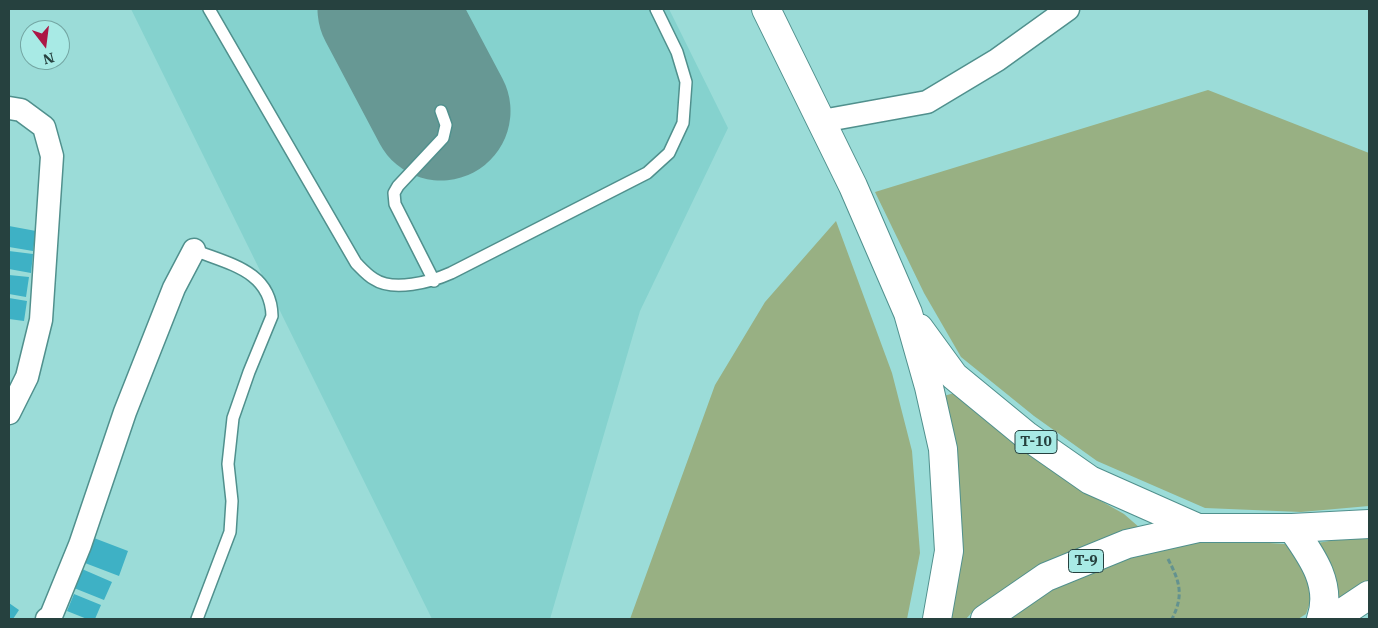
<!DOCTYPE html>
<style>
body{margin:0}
#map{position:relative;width:1378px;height:628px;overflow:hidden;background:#9bdcd8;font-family:"IBM Plex Serif",serif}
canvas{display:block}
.frame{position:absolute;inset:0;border:10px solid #26413f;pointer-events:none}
.north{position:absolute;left:20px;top:20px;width:50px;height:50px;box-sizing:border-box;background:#a8eae5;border:1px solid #74a6a3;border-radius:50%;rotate:165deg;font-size:14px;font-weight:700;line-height:20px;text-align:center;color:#26413f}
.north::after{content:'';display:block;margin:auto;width:18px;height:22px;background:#ac1745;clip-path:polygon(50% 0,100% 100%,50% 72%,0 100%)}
</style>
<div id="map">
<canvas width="1378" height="628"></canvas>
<div class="frame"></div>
<div class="north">N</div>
</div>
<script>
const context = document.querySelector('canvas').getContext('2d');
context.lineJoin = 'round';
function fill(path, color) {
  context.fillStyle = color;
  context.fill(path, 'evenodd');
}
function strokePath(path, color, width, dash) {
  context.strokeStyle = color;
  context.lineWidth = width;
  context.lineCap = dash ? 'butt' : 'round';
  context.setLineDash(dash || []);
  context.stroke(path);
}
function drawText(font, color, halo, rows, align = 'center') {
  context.font = font + ' "IBM Plex Serif",serif';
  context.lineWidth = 4.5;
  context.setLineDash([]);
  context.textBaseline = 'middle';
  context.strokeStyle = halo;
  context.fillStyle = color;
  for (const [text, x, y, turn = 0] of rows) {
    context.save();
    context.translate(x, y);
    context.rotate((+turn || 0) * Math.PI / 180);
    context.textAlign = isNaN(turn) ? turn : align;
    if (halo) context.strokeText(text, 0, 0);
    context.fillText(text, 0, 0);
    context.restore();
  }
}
fill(new Path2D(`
 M131 9H669L728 128 640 311 550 619H432Z`), '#85d2ce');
fill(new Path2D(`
 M1208 90 1369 153V506L1301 512 1205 508 1097 461 1034 416 961 357 924 293 875 192Z
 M836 221 892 373 912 451 920 553 907 619H630L715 385 765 302Z
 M958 392 1094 497 1124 514 1140 528 1120 532 1039 565 975 609 966 619H947L940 397Z
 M1363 535H1369V583L1340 600 1312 544Z
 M1208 539 1285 544 1298 554 1315 588 1306 614 1298 619H994L1047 583 1128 552Z`), '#98b083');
strokePath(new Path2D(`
 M387 9 441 111`), '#679894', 139);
fill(new Path2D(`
 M9 226 36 231 33 251 9 247Z
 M9 251 33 254 31 273 9 269Z
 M9 275 29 277 26 297 9 294Z
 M9 298 27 301 24 321 9 319Z
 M94 538 128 551 119 576 85 563Z
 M82 569 112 582 104 600 74 588Z
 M74 594 101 605 95 619H87L67 611Z
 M9 603 19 610 13 619H9Z`), '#3eb1c5');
const lane = new Path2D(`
 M209 9 356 263C361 268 367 275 374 279 393 292 431 282 451 273L647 173 669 153 683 123 686 82 677 52 656 9
 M194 250C229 264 271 271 272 316L249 372 233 418 228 464 232 501 230 532 197 619
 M434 281 395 204 394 193 398 186 443 138 446 125 441 111`);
const street = new Path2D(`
 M9 108 21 110 44 127 52 156 41 320 27 377 9 413
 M822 121 927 102 997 60 1068 9
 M47 619 51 616 80 545 125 412 174 288 194 250`);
const highway = new Path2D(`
 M766 9 853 186 908 313 929 387 943 449 949 551 937 619
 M919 328 954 376 1027 436 1090 480 1198 528
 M1292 528C1311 555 1333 584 1321 619
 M985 619 1046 577 1127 544 1198 528H1292L1369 524
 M1333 619 1369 595`);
strokePath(lane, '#50908d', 14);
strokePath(street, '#50908d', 25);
strokePath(highway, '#50908d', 30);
strokePath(new Path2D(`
 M1168 559C1180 582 1184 595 1172 619`), '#63928f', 3, [5, 2.5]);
strokePath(lane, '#fff', 11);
strokePath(street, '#fff', 22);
strokePath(highway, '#fff', 28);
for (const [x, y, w] of [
 [1036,442,42],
 [1086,561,35]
]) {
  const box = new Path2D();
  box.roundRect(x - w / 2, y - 11.5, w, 23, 4);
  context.fillStyle = '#a8eae5';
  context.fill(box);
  strokePath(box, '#26413f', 1);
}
drawText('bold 14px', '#26413f', null, [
 ["T-10",1036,442],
 ["T-9",1086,561]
]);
</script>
